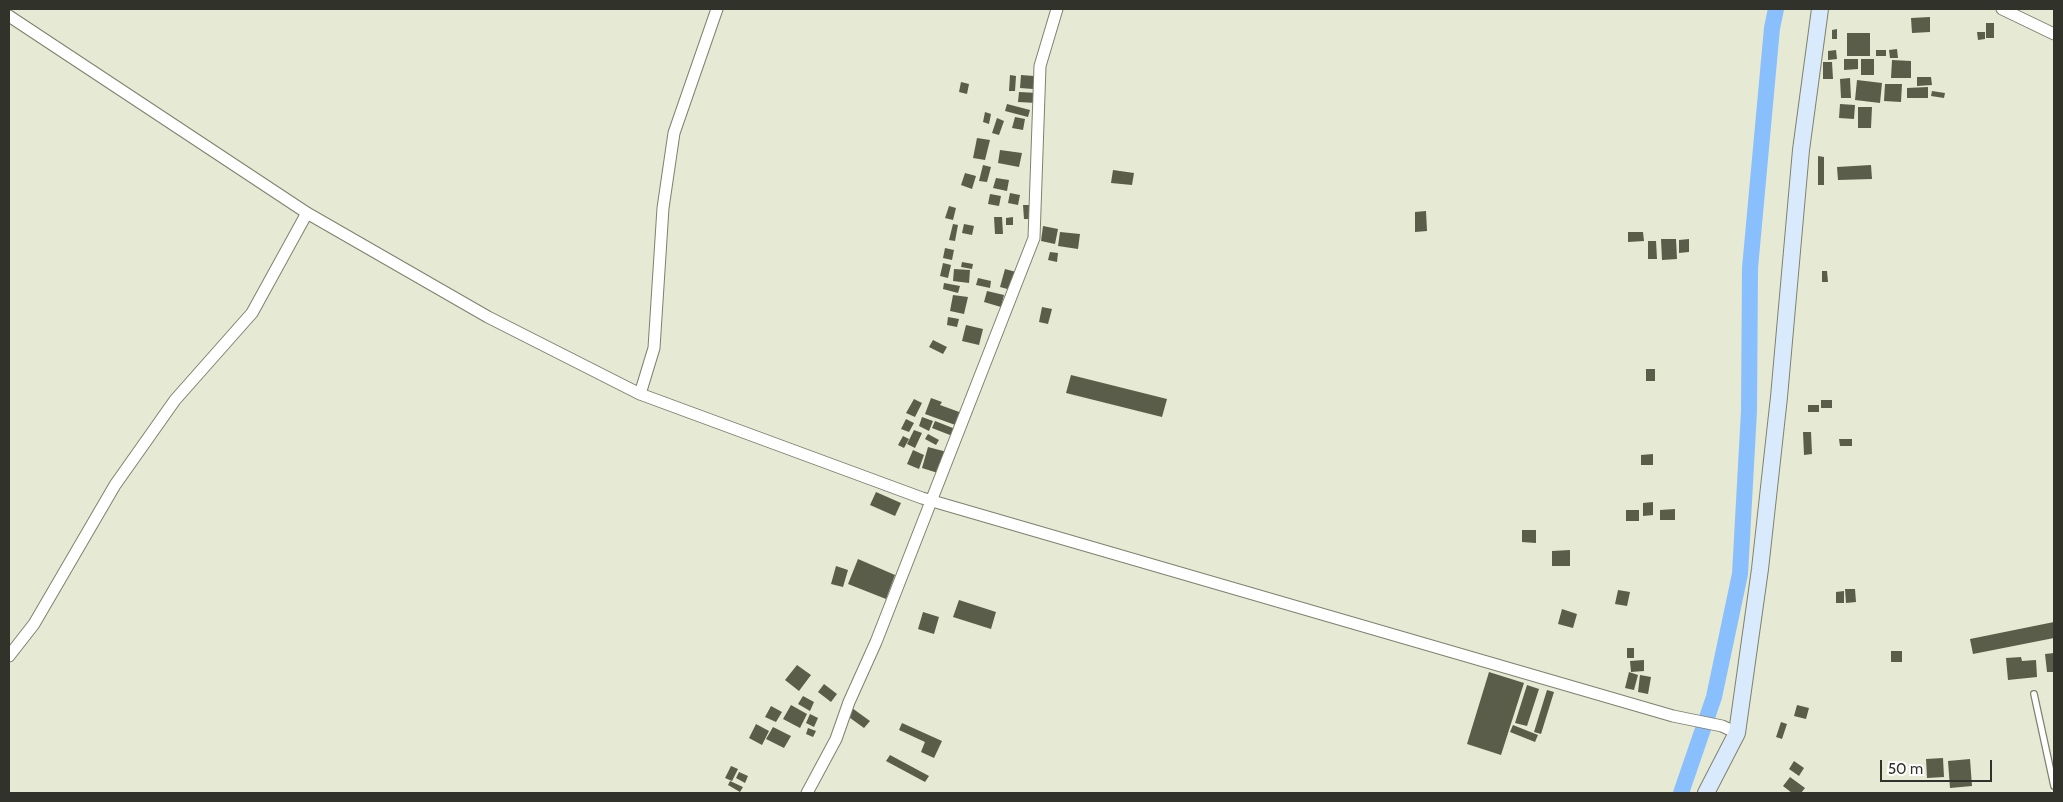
<!DOCTYPE html>
<style>
body{margin:0}
#map{position:relative;width:2063px;height:802px;overflow:hidden;background:#e6e9d3;font-family:Cabin,sans-serif}
canvas{display:block}
.frame{position:absolute;inset:0;border:10px solid #31332a;pointer-events:none}
.scale{position:absolute;left:1880px;top:760px;width:112px;height:22px;box-sizing:border-box;border:2px solid #31332a;border-top:0;padding-left:6px;font-size:15px;line-height:18px;white-space:nowrap;color:#31332a;-webkit-text-stroke:4px #fff;paint-order:stroke}
</style>
<div id="map">
<canvas width="2063" height="802"></canvas>
<div class="frame"></div>
<div class="scale">50 m</div>
</div>
<script>
const context = document.querySelector('canvas').getContext('2d');
context.lineJoin = 'round';
function strokePath(path, color, width, dash) {
  context.strokeStyle = color;
  context.lineWidth = width;
  context.lineCap = dash ? 'butt' : 'round';
  context.setLineDash(dash || []);
  context.stroke(path);
}
function fill(path, color) {
  context.fillStyle = color;
  context.fill(path, 'evenodd');
}
strokePath(new Path2D(`
 M1681 793 1714 697 1740 574 1749 411 1750 268 1772 28 1776 9`), '#8abffd', 16);
fill(new Path2D(`
 M1930 17V32L1912 33 1911 18Z
 M1986 23H1994V38H1986Z
 M1837 29V39H1832V30Z
 M1977 32H1985V39L1978 40Z
 M1847 33H1870V56H1847Z
 M1897 49 1898 58H1890L1889 50Z
 M1836 50 1837 59 1828 60V51Z
 M1876 50H1886V56H1876Z
 M1844 59H1858V69L1844 70Z
 M1861 59H1874V75H1861Z
 M1892 60 1911 61V78H1891Z
 M1823 62H1832L1833 79H1823Z
 M1010 75 1016 76 1015 91H1009Z
 M1021 75 1034 76 1033 89 1020 88Z
 M1917 77H1931L1932 85 1917 86Z
 M1850 78 1851 98H1841L1840 79Z
 M1857 80 1882 83 1880 103 1855 100Z
 M961 82 969 84 967 94 959 92Z
 M1885 84H1902L1901 102 1884 101Z
 M1928 87V98H1907V88Z
 M1932 91 1945 93 1944 98 1931 96Z
 M1019 92 1038 93 1037 103 1018 102Z
 M1007 104 1030 110 1028 117 1005 111Z
 M1840 104 1855 105 1854 119 1839 118Z
 M1858 107H1872L1871 128H1858Z
 M985 112 991 114 989 124 983 122Z
 M1015 117 1025 119 1023 130 1012 128Z
 M997 118 1004 121 999 135 992 133Z
 M977 138 990 140 985 160 973 158Z
 M1000 150 1022 153 1019 167 998 163Z
 M1818 156 1824 157V185H1818Z
 M983 165 991 167 987 182 979 181Z
 M1871 165 1872 179 1838 180 1837 167Z
 M1113 170 1134 173 1132 185 1111 183Z
 M965 173 976 176 972 189 961 185Z
 M996 178 1009 180 1007 191 993 188Z
 M1010 193 1020 195 1018 205 1008 203Z
 M990 194 1001 196 999 206 988 204Z
 M1023 205H1033L1034 219H1024Z
 M949 206 956 208 953 220 945 218Z
 M1426 211 1427 231 1415 232V212Z
 M994 217H1002L1003 234H995Z
 M1013 217V225H1006V218Z
 M953 224 958 225 955 241 949 240Z
 M964 224 974 226 972 235 962 233Z
 M1043 226 1058 229 1055 244 1041 241Z
 M1060 232 1080 234 1078 249 1058 246Z
 M1628 232H1643L1644 241 1628 242Z
 M1661 239H1676L1677 259 1662 260Z
 M1689 239V252L1679 253V240Z
 M1648 241H1656L1657 259H1648Z
 M945 248 954 250 952 260 943 258Z
 M1050 252 1058 253 1057 262 1048 260Z
 M962 262 973 264 972 269 961 267Z
 M943 263 951 265 948 278 940 276Z
 M954 269 970 270 969 283 953 281Z
 M1005 269 1016 272 1011 290 1000 287Z
 M1822 271H1827L1828 282H1822Z
 M978 278 991 281 990 288 976 285Z
 M944 283 960 286 958 293 943 289Z
 M987 291 1004 295 1001 307 984 302Z
 M953 295 968 297 964 314 950 311Z
 M1042 307 1052 309 1048 324 1039 322Z
 M948 317 959 319 957 327 947 325Z
 M966 325 983 329 979 345 962 341Z
 M933 340 947 347 943 354 929 347Z
 M1646 369H1655V381H1646Z
 M1071 375 1167 399 1162 417 1066 393Z
 M931 398 942 402 940 405 962 413 958 426 925 414Z
 M914 399 922 403 915 417 906 413Z
 M1821 400H1832V408H1821Z
 M1808 405H1819V412H1808Z
 M922 417 933 421 929 431 919 426Z
 M906 419 914 423 909 432 901 429Z
 M935 421 958 430 955 437 932 428Z
 M914 430 922 433 915 448 907 444Z
 M1803 432H1811L1812 454 1804 455Z
 M928 434 939 440 936 445 925 439Z
 M903 436 909 439 904 448 898 445Z
 M1839 439H1852V446H1840Z
 M928 447 947 452 941 474 922 468Z
 M913 450 924 455 919 469 907 464Z
 M1653 454V465H1641V455Z
 M876 492 901 503 895 516 870 505Z
 M1653 502V515L1643 516V503Z
 M1675 509V520H1660V510Z
 M1626 510H1639V521H1626Z
 M1522 530H1536V543L1522 542Z
 M1570 550V566H1552V551Z
 M858 559 895 575 886 599 848 584Z
 M836 566 848 570 843 587 831 584Z
 M1845 589H1855L1856 602 1846 603Z
 M1618 590 1630 592 1627 606 1615 604Z
 M1844 591V603H1836V592Z
 M959 600 996 612 991 629 953 617Z
 M1562 609 1577 614 1573 628 1558 624Z
 M923 612 939 617 934 634 918 629Z
 M2054 622V638L1973 654 1970 639Z
 M1627 648H1634V658H1627Z
 M1891 651H1902V662H1891Z
 M2054 653V672H2047L2045 654Z
 M2021 657 2022 661 2036 660 2037 677 2008 680 2006 658Z
 M1644 660V671L1631 672 1630 661Z
 M797 665 811 675 799 691 785 680Z
 M1489 672 1524 683 1501 755 1467 744Z
 M1629 672 1638 675 1634 690 1625 688Z
 M1640 675 1651 677 1648 694 1638 692Z
 M824 684 837 694 831 702 818 692Z
 M1527 685 1539 689 1527 726 1515 723Z
 M1547 690 1554 692 1541 734 1534 732Z
 M803 696 814 702 810 711 798 704Z
 M791 705 807 714 800 728 783 719Z
 M1797 705 1809 708 1806 719 1794 716Z
 M771 706 782 712 776 722 765 717Z
 M852 708 870 721 864 728 846 715Z
 M810 714 818 718 814 727 806 723Z
 M1781 722 1787 724 1782 739 1776 737Z
 M902 723 942 741 934 758 921 752 925 742 899 730Z
 M756 724 769 731 762 745 749 738Z
 M1513 725 1538 735 1535 742 1510 732Z
 M773 727 791 736 784 748 766 739Z
 M808 728 816 731 813 737 806 734Z
 M890 755 929 776 925 782 886 761Z
 M1943 758 1944 777 1927 778 1926 759Z
 M1970 759 1972 786 1950 788 1948 761Z
 M1794 761 1804 768 1799 776 1789 769Z
 M731 766 738 769 732 781 725 778Z
 M739 772 748 776 745 783 736 778Z
 M1790 777 1805 788 1801 793H1792L1783 786Z
 M730 781 743 787 740 792 728 785Z`), '#5a5d49');
const lane = new Path2D(`
 M2034 694 2054 786`);
const street = new Path2D(`
 M2002 9 2054 34
 M9 16 307 213 488 317 640 394 922 498 1673 716 1722 726 1737 733
 M640 394 654 348 663 208 674 133 717 9
 M9 656 34 624 115 485 175 400 252 313 307 213
 M807 793 836 739 849 702 876 642 1034 238 1040 66 1057 9`);
const secondary = new Path2D(`
 M1706 793 1737 733 1760 569 1779 397 1801 150 1820 9`);
strokePath(lane, '#7f816d', 8);
strokePath(street, '#7f816d', 13);
strokePath(secondary, '#7f816d', 18);
strokePath(lane, '#fff', 5.5);
strokePath(street, '#fff', 11);
strokePath(secondary, '#daeafd', 16);
</script>
